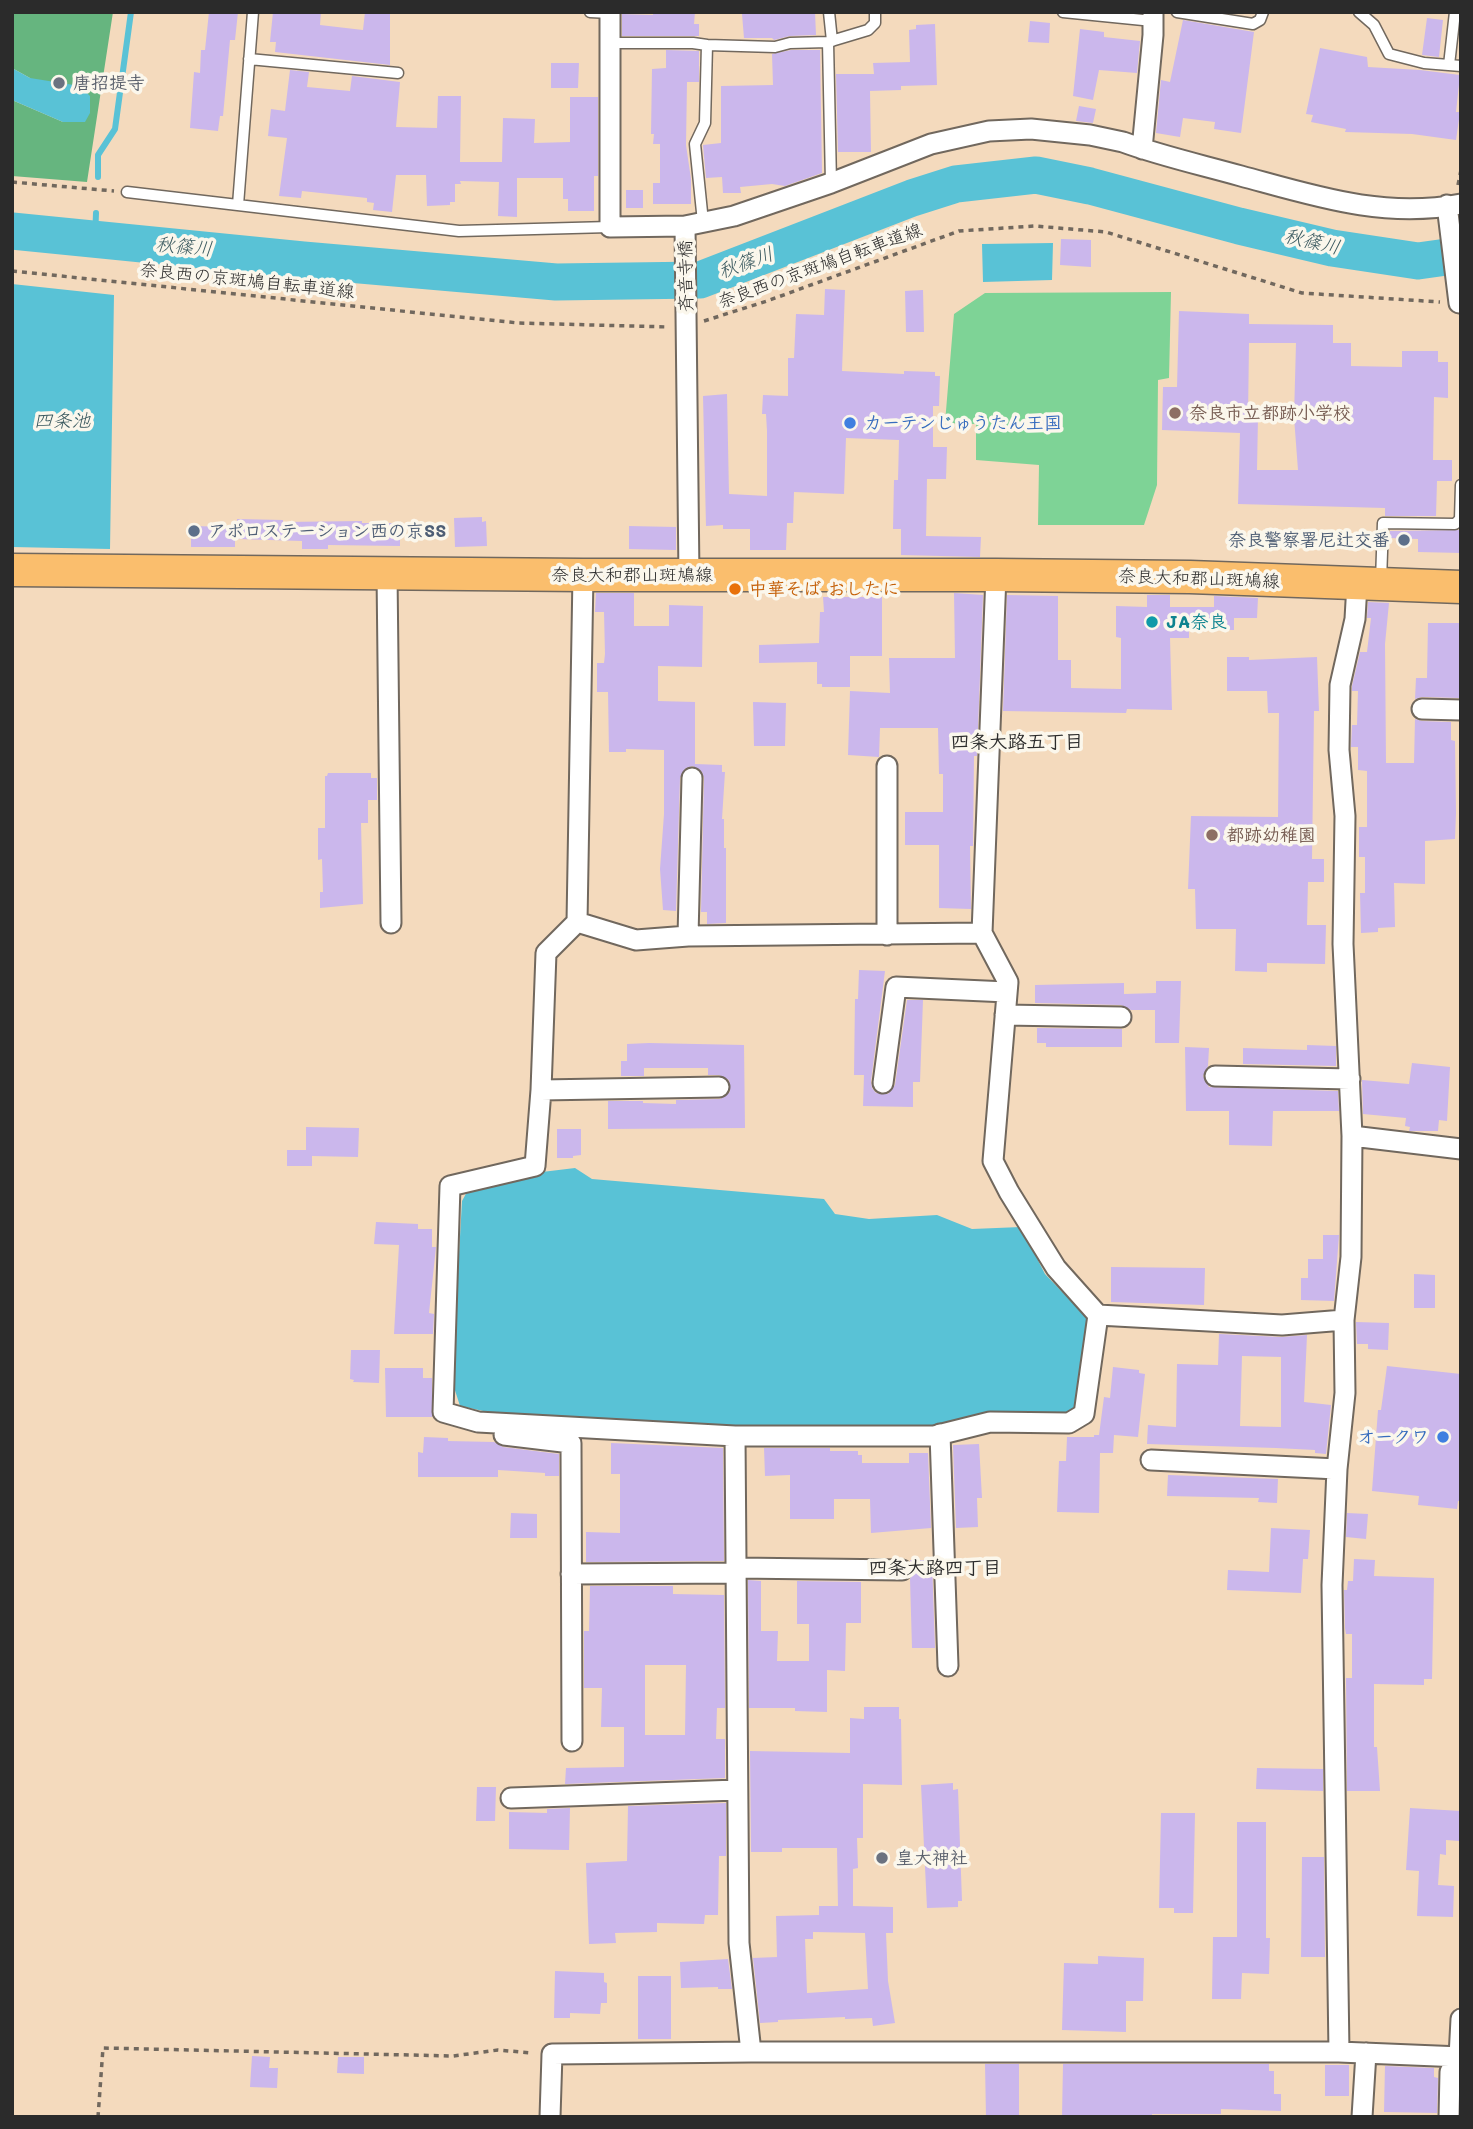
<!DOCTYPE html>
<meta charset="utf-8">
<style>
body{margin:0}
#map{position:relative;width:1473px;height:2129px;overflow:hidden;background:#f4dabd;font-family:Mali,sans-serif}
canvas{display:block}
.frame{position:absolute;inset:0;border:14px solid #2b2b2b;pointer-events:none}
</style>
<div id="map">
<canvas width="1473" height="2129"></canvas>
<div class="frame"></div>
</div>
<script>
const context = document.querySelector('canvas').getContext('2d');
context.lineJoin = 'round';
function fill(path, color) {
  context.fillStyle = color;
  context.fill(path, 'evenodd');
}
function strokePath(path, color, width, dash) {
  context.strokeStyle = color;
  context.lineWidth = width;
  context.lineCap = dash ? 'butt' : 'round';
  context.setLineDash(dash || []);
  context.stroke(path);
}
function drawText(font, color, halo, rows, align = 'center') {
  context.font = font + ' Mali,"Klee One",sans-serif';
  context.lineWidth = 7;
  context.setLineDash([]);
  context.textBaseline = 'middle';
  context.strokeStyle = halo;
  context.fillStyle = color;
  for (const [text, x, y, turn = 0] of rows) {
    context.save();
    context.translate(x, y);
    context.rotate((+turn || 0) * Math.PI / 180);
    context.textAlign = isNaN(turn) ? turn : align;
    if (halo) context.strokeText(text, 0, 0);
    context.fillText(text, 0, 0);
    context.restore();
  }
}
fill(new Path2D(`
 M1171 292 1169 378 1158 380 1157 485 1144 525H1038L1039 465 976 460V424L945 423 954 314 985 293Z`), '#7ed396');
fill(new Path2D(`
 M12 12H113L87 182 12 176V100L63 122 30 78 12 68Z`), '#66b57f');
fill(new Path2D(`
 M12 68 30 78 80 86 90 96V113L85 122H63L12 100Z
 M1053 243 1052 280 983 282 982 244Z
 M12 284 114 295 110 549 12 547Z
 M575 1168 592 1179 824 1199 835 1214 869 1219 937 1215 972 1229 1021 1227 1045 1274 1089 1320 1075 1407 1067 1415 929 1431 785 1432 734 1425 722 1431 502 1415 460 1406 452 1381 462 1201 468 1190 542 1172Z`), '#59c2d6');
strokePath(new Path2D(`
 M98 177V155L115 129 131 12
 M95 239 96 213`), '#59c2d6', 6);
strokePath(new Path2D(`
 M12 231 303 260 556 282 700 280 912 198 956 184 1036 175 1090 186 1239 226 1332 248 1418 261 1461 255`), '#59c2d6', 37);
fill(new Path2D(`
 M209 12H238L235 40H230L223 116H220L218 131 190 128 194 72 200 73 201 50H205Z
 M273 12H321L320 25 363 30 365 12H390V65L275 52 276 42H270Z
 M653 12H695L694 24H699V36H622V14L653 15Z
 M745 12H815L816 35 790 36 774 40 772 38H744L742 14Z
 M1427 18 1443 20 1439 57 1422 55Z
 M1183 20 1254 32 1241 133 1214 129 1215 122 1183 118 1180 137 1156 133 1161 80 1170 82Z
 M1030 21 1050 23 1049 43 1028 42Z
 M935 24 937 85 901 86V90L870 91 871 152H838L836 74H874L873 63 910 62 909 30 916 29V25Z
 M1080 29 1104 32V37L1140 41 1137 73 1099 70 1093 100 1073 96Z
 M1320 48 1367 57 1368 67 1420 70 1460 75 1456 112H1460L1456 140 1412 134 1345 132 1346 129 1311 122 1313 115 1306 114Z
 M666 50 699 51V82H687L686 145 691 179V204H653V183H660V144H653L654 134H651L652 69 666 68Z
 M791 50H820L822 173 785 186 772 184 740 187 741 193H723L722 177 706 178 703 145 721 143V86L773 85 772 54Z
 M551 63H579L578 88H551Z
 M290 70 309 72 307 87 350 91 352 76 400 82 396 127 437 128 438 96H461L460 162H502L503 118 535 119 534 143 570 142V97H598V176H594V211H568V199H563V178H517V217L498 216 499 182 460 181 461 184H455V202H450V205L427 206 426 175H396L392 212 373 210 374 203 367 202V198L302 191 301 198 279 196 287 138 268 136 271 109 285 111Z
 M1079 106 1096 109 1093 123 1076 121Z
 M626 190H643V208H626Z
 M1061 239 1091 240V267L1060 265Z
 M825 289 845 290 842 371 904 374V371L935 372V376H940L939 406H933V447H947L946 479H927L926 536 981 537 980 557 901 555V529H893L894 480H898L899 440 846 438 844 494 794 492 793 523H787L786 550H750V529H723V525L706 526 703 396 727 394 729 494 767 496V431L766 414H762L763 395 788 396V358H794L796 314 824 315Z
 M923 290 924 332H906L905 291Z
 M1179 311 1249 314V324L1333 325V343H1351V366L1402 367V351H1438V362H1448V398L1434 397 1433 460H1452V481H1437L1436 516H1385V508L1238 504 1240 433 1162 430 1163 387H1177ZM1249 343H1296L1294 417 1298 470H1257L1258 417H1248Z
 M482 517V522L486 521 487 546 455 547 454 518Z
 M237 519 283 520V522L362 521V523H400V546L328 545V549H302V541L237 539Z
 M191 526 235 527V547H191Z
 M629 526 676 527V550L629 549Z
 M1461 530V553L1418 552V539L1390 538V531Z
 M596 593H634V626H669V605L703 606 702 667 658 666V701L695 702V764L722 765V772H725L722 819H724V848H726V923L707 924V912H701L704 778 702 772 693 766 686 768 680 778 676 911 663 910 660 869 664 814V750L626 749V752H609L608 692H597V663H604L605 654 604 612H595Z
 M954 593 983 595 977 756H974L973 846H970L971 909 939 908V845H905V812H943V774H939L938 728H880L879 757 848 755 850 691 890 693 889 658H955Z
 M1007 595 1058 596V660H1071V688L1121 689V638L1116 637V606L1147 607V595H1170V607H1214V596L1258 598 1257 618H1234V630L1189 629V638H1170L1172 710 1127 709 1126 713 1003 711Z
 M823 597H882V656H850V687H822V684H817V662L759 663V645L819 643 820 612H824Z
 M1368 602 1389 603 1385 644 1386 763H1414L1415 719 1422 721 1451 722V740L1455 741 1456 813 1455 839 1425 841V884L1394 883 1395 927 1378 928V932L1361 933 1360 893H1365V857H1359V827H1367V771L1358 770V747H1351L1352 725H1357L1358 691H1352V686L1360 652H1367L1371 618H1367Z
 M1428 623H1461L1459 698 1422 697 1415 699 1416 678H1427Z
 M1227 657H1249V660L1317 657 1319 711H1314L1312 859H1324V882H1308L1307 925H1326L1325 964 1267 963V972L1235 971 1236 929H1196L1195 889H1188L1191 816 1278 817 1279 713H1268L1267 691H1227Z
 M753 702 786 703 785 746H754Z
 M328 773H371V778H377V800H368V823H361L363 904 320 908V892H323L322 859 318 860V828H325V776H327Z
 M859 970 885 971 871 1081 872 1088 876 1093 888 1094 895 1085 907 1000H923L920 1082H913V1107L863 1106 864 1075H854L855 999H858Z
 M1156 981H1181L1179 1043H1155V1010H1131L1121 1005 1035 1003V985L1124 983V994L1156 993Z
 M1037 1028 1122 1029V1047H1046V1043H1037Z
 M649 1043 744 1045 745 1128 608 1129V1101H643V1103L676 1104V1100L720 1099 730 1092 729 1080 719 1075H708V1068H644V1076H621V1061H627V1044Z
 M1307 1045 1336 1046V1066L1243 1064V1048L1307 1050Z
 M1185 1047 1209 1048 1208 1066 1203 1076 1209 1087 1338 1091 1339 1111H1273L1272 1146 1229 1145V1111H1186Z
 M1412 1063 1450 1067 1447 1121 1439 1120 1438 1131H1409L1410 1127 1405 1126 1406 1118 1363 1114 1362 1080 1409 1084Z
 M306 1127 359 1128 358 1157 312 1156V1166H287V1150H306Z
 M557 1129H581V1155L573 1156V1158H557Z
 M376 1222 418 1224V1229H432V1247H436L429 1313 434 1314 433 1334H394L399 1245 374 1244Z
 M1323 1235H1339L1334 1301 1301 1300V1278H1308V1259H1323Z
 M1111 1267 1205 1268 1204 1305 1111 1302Z
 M1414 1274 1435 1275V1308H1414Z
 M1356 1322 1389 1323 1388 1350 1368 1349V1344H1357Z
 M1219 1334 1281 1337 1307 1335 1304 1402 1331 1405 1326 1454 1315 1453V1450L1276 1448 1147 1444 1148 1425 1176 1427 1177 1364 1218 1365ZM1242 1356 1281 1357V1427L1240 1426Z
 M351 1350H380L379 1383 353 1382 354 1380 350 1379Z
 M1387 1366 1461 1374V1501H1458L1457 1509 1418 1505 1419 1496 1372 1491 1378 1410H1381Z
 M1113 1367 1139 1370V1373L1145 1374 1138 1437 1114 1435 1113 1453H1100L1099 1513 1057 1512 1059 1461H1066L1067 1437H1094V1435H1099L1104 1397 1110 1398Z
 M385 1368H423V1378H432V1417H386Z
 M424 1437 448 1438V1441L494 1442 503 1447 559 1454V1476H545V1473L498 1470V1477H418V1452L423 1453Z
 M611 1443 723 1448 724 1561 586 1562V1532L620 1533V1474H611Z
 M979 1444 982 1498H977L978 1527 956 1528 953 1445Z
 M764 1448H830V1451H858V1455H862V1463H909V1453H928L931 1528 871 1533 870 1499H834V1519H790V1475L765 1476Z
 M1168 1475 1278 1479 1277 1503 1258 1502 1259 1498 1167 1496Z
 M511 1513 537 1514V1538H510Z
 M1347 1513 1368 1514 1366 1539 1346 1537Z
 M1271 1528 1310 1530 1308 1559H1303L1301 1593 1227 1590 1228 1570 1269 1572Z
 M1354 1559 1375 1560 1374 1576 1434 1578 1432 1679H1424V1685L1374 1684V1747H1377L1380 1791H1347L1346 1678H1352V1634H1346L1345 1628 1344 1590H1347L1348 1581H1353Z
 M910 1560H932L935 1648H912L910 1579 914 1569Z
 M748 1580 761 1581V1631H778L777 1661H809V1624H797V1581L861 1582V1623H846L845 1671 827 1670V1712L795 1711V1708H749Z
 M590 1586H673V1594L724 1595 725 1708H717L716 1739H725V1778L565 1784 566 1768 624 1767V1727H601L602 1688H584V1631H589ZM645 1665H686L685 1735H645Z
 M864 1707H899V1719H901L902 1785 863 1784V1838H857L858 1868 853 1869V1906L893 1907V1933H886L888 1981 895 2023 873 2026 872 2018 845 2019V2017L778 2020V2022L760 2023 753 1958 777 1957 776 1916 819 1915V1906H838L837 1848H782V1852H751L750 1751 850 1753V1718L864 1719ZM813 1932 865 1933 868 1989 807 1993 805 1939H813Z
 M1257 1768 1323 1769V1791L1256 1789Z
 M953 1783V1790L958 1789 962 1901H958V1907L927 1908 921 1785Z
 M477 1787H496L495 1821H476Z
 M726 1803V1856H719L718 1915H705L704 1924 657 1923V1932L615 1933 616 1943 589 1944 586 1863 627 1861 628 1806Z
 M570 1808 569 1850 509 1849V1812L547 1813V1809Z
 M1410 1808 1461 1811 1459 1841 1446 1840V1855L1440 1854 1438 1885 1454 1886 1453 1917 1417 1916 1419 1871 1406 1870Z
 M1161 1813H1195L1193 1913H1174V1908H1159Z
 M1237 1822H1266V1938H1270L1269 1974 1242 1973 1241 1999H1212L1213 1937H1237Z
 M1302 1857H1324L1325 1957H1301Z
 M1098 1956 1144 1958 1143 2001H1126V2032L1062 2030 1064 1963 1098 1964Z
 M728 1959 732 1989H718V1987L681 1988 680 1962Z
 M555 1971 604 1973V1982L607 1983V2003H601L600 2014 570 2013V2018H554Z
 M638 1976H671V2039H638Z
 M252 2056 270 2057 269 2068H278L277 2088 250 2087Z
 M338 2057H364V2074L337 2073Z
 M985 2064H1019V2117H986Z
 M1063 2064H1269V2071H1274V2094H1281V2111L1221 2109V2114H1152V2117H1062Z
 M1325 2065H1349V2096H1325Z
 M1385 2066 1434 2068V2077L1438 2078 1437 2113 1384 2112Z`), '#cbb7ec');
const service = new Path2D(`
 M590 12 610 13
 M829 12 832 41
 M1063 12 1153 21
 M1177 12 1253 24 1260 20 1263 12
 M1359 12 1374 25 1389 54 1424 63 1461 66
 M828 42 831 183
 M610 43H693L707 45
 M249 59 398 73
 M1449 65 1455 12
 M127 192 459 231 610 227
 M238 205 253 12
 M703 222 695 144 705 123 707 45 775 47 790 43 828 42 868 30 875 23V12
 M1381 581 1383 523 1455 524 1460 519 1461 485`);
const minor = new Path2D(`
 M610 12V227L685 226 734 216 831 183 931 144 989 131 1031 129 1090 135 1123 142C1161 156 1202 165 1241 176 1315 196 1383 219 1461 204
 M1142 149 1153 35V12
 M1447 205 1459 303
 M685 226 689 576
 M387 573 391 923
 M583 575 577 922 546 953 541 1090 535 1166 450 1186 443 1412 478 1422 735 1436H934L990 1422 1069 1423 1084 1414 1098 1315 1056 1268 1009 1192 993 1161 1008 982 982 933 996 575
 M1422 709 1461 710
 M887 766V935
 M577 922 636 940 688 936 982 933
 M688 936 692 778
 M1005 1015 1121 1017
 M1215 1076 1350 1079
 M883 1083 896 987 1007 992
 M541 1090 719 1087
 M1352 1136 1461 1149
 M1098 1315 1282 1325 1344 1320
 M940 1434 948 1666
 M504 1435 571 1443 572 1741
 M735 1436 739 1943 751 2052
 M1151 1460 1337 1469
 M737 1568 902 1570
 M571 1574 737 1573
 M511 1798 737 1790
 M1339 2052 1332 1585 1337 1469 1345 1393 1344 1320 1351 1257 1352 1136 1343 944 1345 816 1339 750 1340 685 1355 619 1357 584
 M550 2117 552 2054 751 2052H1339L1461 2057
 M1362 2117 1366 2053
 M1449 2117 1450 2072 1459 2057 1461 2019`);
const primary = new Path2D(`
 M12 570 583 575H996L1190 577 1461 587`);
strokePath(service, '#71685e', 13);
strokePath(minor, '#71685e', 23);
strokePath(primary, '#71685e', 35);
strokePath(new Path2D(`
 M12 182 114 191
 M1458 185 1461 170
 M12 271 518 323 669 327
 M704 321 767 301 959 231 1035 226 1106 232 1302 293 1440 302
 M98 2117 103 2048 453 2056 498 2050 532 2053`), '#71685e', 3.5, [5, 5]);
strokePath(service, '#fff', 10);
strokePath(minor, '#fff', 19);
strokePath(primary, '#fabe6d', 32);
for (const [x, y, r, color] of [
 [59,83,7,"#6b7280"],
 [1175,413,7,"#8d6e63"],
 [850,423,7,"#3f7fe0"],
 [194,531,7,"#5c6f8a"],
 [1404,540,7,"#5c6f8a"],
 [735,589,7,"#e8710a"],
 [1152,622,7,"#0f9aa8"],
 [1212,835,7,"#8d6e63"],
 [1443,1437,7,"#3f7fe0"],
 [882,1858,7,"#6b7280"]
]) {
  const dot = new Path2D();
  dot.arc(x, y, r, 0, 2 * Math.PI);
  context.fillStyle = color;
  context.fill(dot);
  strokePath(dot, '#fbf7ec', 2.5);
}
drawText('bold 18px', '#5b616d', '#fbf7ec', [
 ["唐招提寺",73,83],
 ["皇大神社",896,1858]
], 'left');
drawText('18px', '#2b2b2b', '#fbf7ec', [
 ["奈良西の京斑鳩自転車道線",820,266,-20],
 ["斉音寺橋",686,276,-91],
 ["奈良西の京斑鳩自転車道線",247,281,6],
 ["奈良大和郡山斑鳩線",632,575],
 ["奈良大和郡山斑鳩線",1199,579,2]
]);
drawText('bold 18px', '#785e54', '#fbf7ec', [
 ["奈良市立都跡小学校",1189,413],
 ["都跡幼稚園",1226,835]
], 'left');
drawText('bold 18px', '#366cbe', '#fbf7ec', [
 ["カーテンじゅうたん王国",864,423],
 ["オークワ",1429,1437,"right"]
], 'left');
drawText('bold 18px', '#4e5e75', '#fbf7ec', [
 ["アポロステーション西の京SS",208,531],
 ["奈良警察署尼辻交番",1390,540,"right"]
], 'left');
drawText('bold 18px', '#c56008', '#fbf7ec', [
 ["中華そば おしたに",749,589]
], 'left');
drawText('bold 18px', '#0d838f', '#fbf7ec', [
 ["JA奈良",1166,622]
], 'left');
drawText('italic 19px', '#39585e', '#fbf7ec', [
 ["秋篠川",1312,242,13],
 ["秋篠川",184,247,5],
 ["秋篠川",746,263,-20],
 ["四条池",62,421]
]);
drawText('bold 19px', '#2b2b2b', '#fbf7ec', [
 ["四条大路五丁目",1017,742],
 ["四条大路四丁目",935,1568]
]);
</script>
